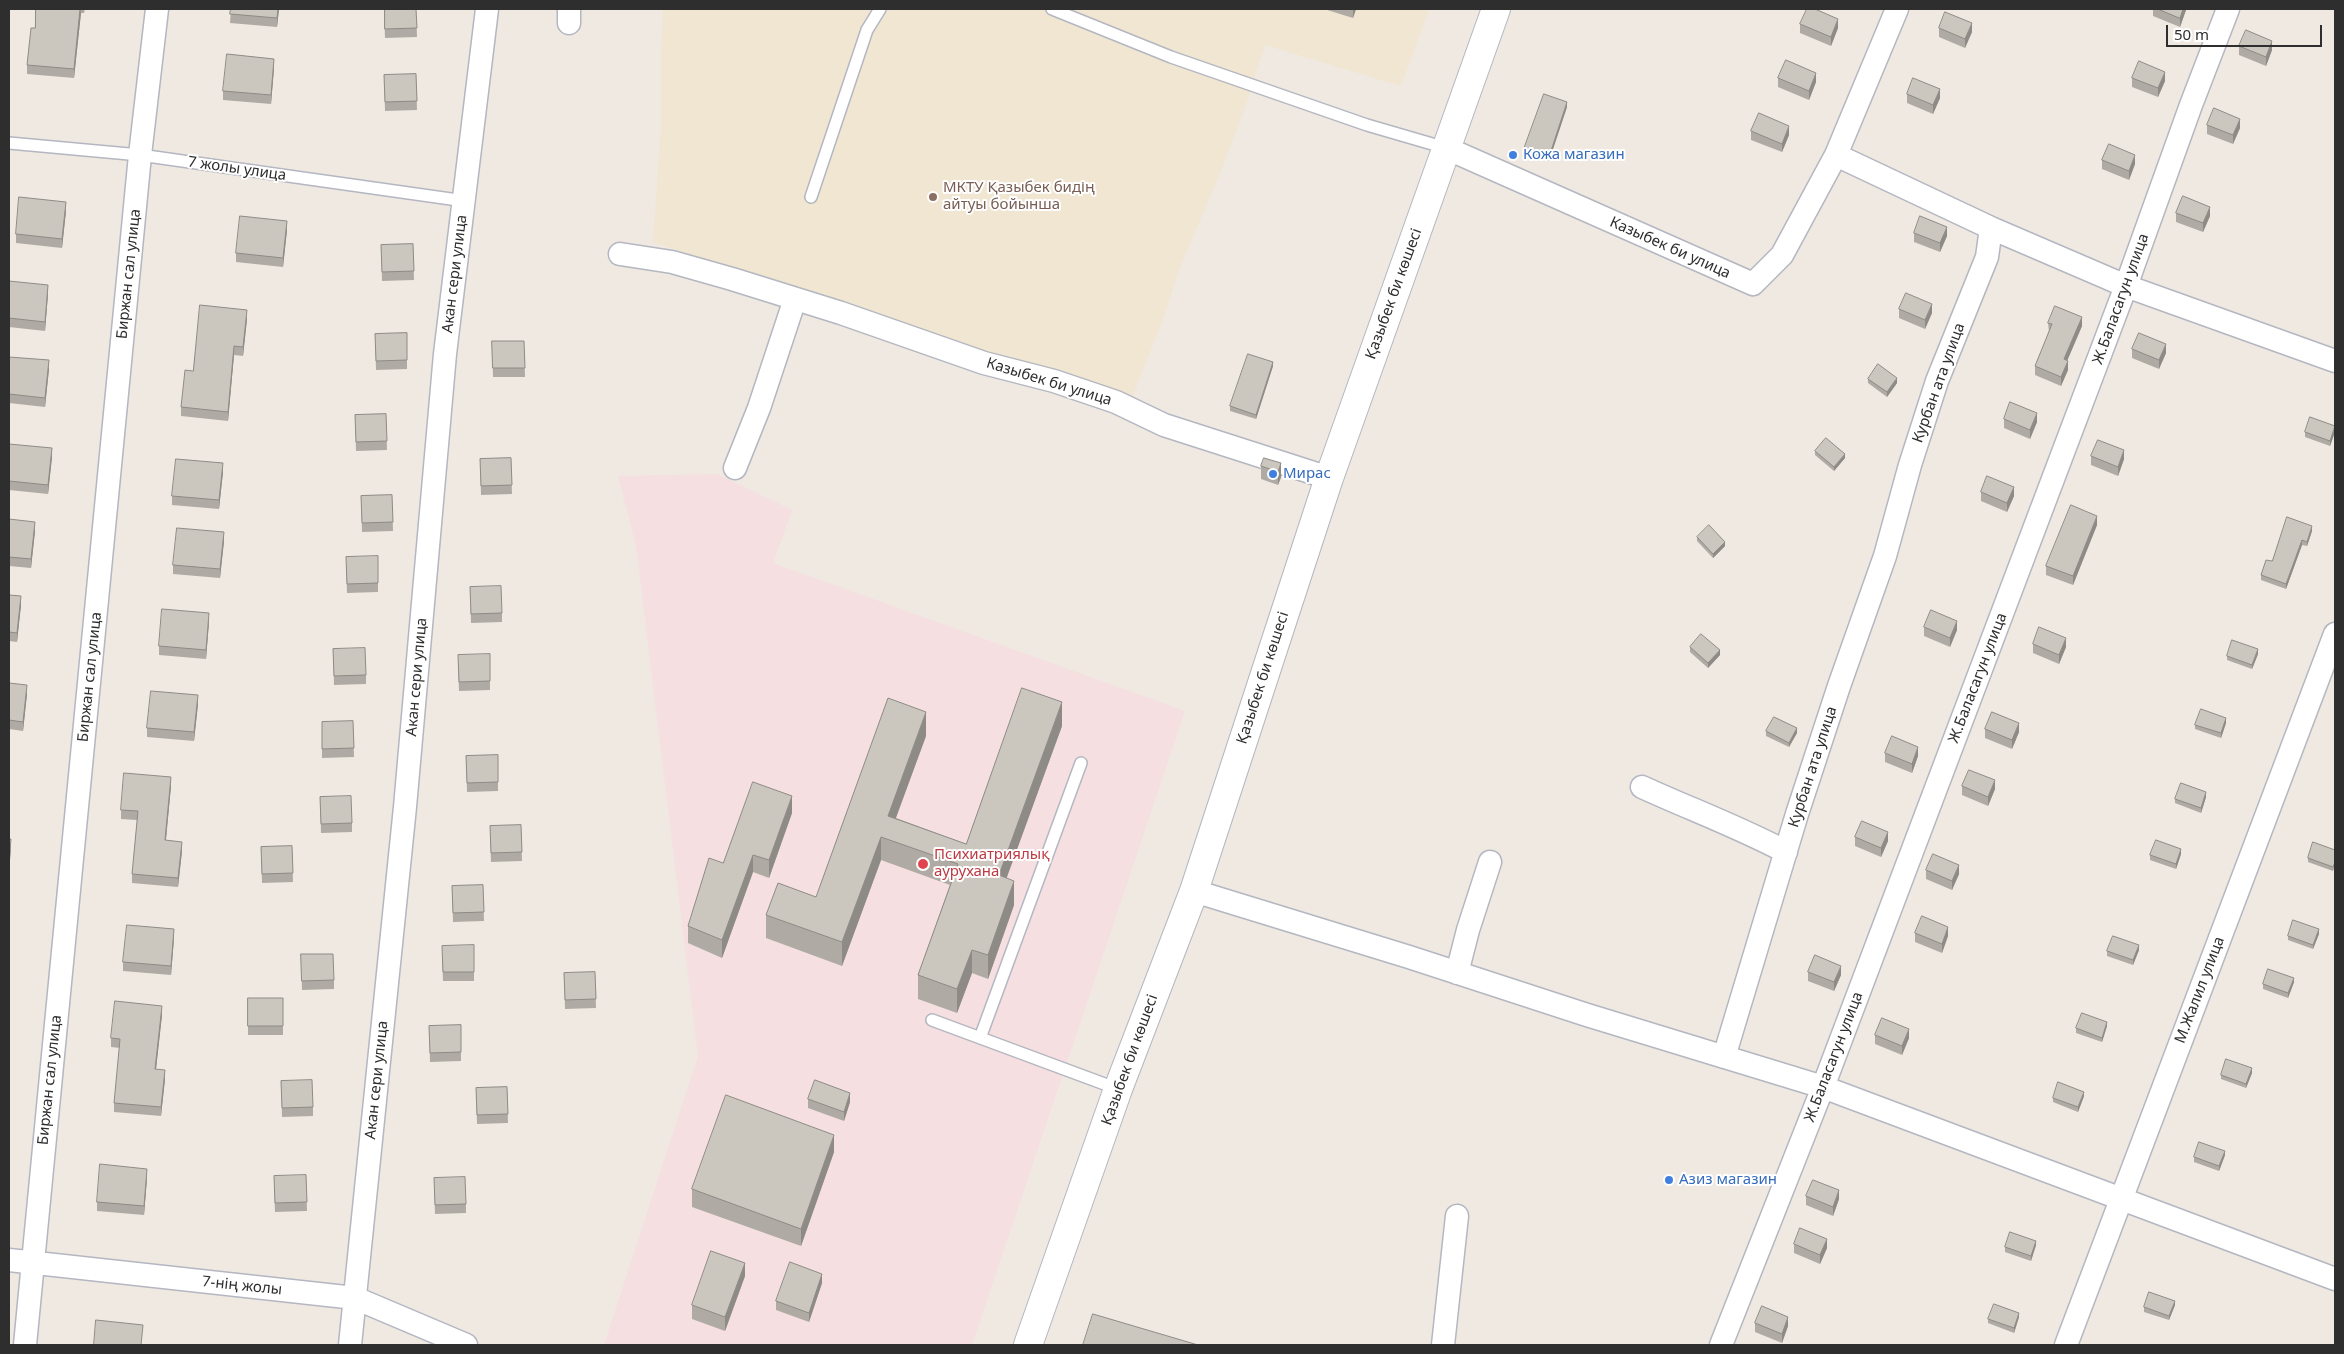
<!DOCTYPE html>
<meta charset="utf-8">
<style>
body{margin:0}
#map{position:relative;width:2344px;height:1354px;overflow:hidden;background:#efe9e1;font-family:"Noto Sans",sans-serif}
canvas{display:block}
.frame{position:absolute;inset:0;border:10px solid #2e2e2e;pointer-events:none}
.scale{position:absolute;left:2166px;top:25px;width:156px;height:22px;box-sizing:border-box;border:2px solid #2e2e2e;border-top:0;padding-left:6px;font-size:15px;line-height:18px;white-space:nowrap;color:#2e2e2e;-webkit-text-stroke:4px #fff;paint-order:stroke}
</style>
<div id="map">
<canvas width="2344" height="1354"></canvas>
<div class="frame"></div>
<div class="scale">50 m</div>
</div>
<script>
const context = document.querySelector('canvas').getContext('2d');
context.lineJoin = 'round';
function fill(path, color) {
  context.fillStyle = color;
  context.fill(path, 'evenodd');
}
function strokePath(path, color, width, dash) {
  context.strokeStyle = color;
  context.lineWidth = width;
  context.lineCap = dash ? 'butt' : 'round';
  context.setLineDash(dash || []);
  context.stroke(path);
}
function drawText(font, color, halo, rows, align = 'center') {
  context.font = font + ' "Noto Sans",sans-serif';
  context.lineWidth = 4;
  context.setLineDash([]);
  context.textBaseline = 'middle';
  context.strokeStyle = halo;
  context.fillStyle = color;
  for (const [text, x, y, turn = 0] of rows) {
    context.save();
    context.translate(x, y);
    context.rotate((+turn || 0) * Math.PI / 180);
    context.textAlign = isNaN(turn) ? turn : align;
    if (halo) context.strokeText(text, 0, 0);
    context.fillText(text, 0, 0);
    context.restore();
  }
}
fill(new Path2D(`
 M663 9H1429L1401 86 1265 45 1245 107 1221 171 1180 267 1164 316 1130 403 653 242 661 127V50Z`), '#f0e6d1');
fill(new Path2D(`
 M717 474 792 510 773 563 1185 711 972 1345H604L698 1056 636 546 618 476Z`), '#f5dfe0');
const lane = new Path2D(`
 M1052 9 1171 57 1367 125 1446 148
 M9 143 140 155 465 201
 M811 197 867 30 880 9
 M932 1020 1118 1089
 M980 1038 1081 763`);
const street = new Path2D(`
 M569 9V23
 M1446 148 1753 284 1782 255 1836 155 1897 9
 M1991 228 2126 286 2335 361
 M620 254 672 262 732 279 841 313 984 363 1054 381 1116 402 1164 425 1329 478
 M735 468 759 408 795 299
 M1642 787C1690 809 1739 827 1786 852
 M1194 891 1409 957 1587 1015 1823 1087 2335 1279
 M1457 973 1468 930 1490 862
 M1724 1057 1797 814 1839 686 1885 556 1910 465 1937 381 1987 257 1991 228 1836 155
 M9 1260 355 1298 466 1345
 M25 1345 140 155 157 9
 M350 1345 405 807 445 354 487 9
 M1443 1345 1457 1216
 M1721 1345 1823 1087 2126 286 2191 105 2228 9
 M2066 1345 2335 634`);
const secondary = new Path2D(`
 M1028 1345 1118 1089 1194 891 1329 478 1496 9`);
strokePath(lane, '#b4b7c1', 14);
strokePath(street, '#b4b7c1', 25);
strokePath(secondary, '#b4b7c1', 30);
strokePath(lane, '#fff', 11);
strokePath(street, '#fff', 22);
strokePath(secondary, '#fff', 28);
fill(new Path2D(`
 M36 9H85L84 13H81L74 78 27 74V65L35 28Z
 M231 9H279L277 27 230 23Z
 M384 9H416L417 37 385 38Z
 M1324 9H1356L1353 18Z
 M2153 9H2186V10L2180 27 2153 16Z
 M1800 24 1838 28 1831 46 1800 33Z
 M1939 28 1972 32 1965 48 1939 37Z
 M2239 46 2272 50 2266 66 2239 55Z
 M274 68 271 104 223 100V91Z
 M416 74 417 110 385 111 384 75Z
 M1778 78 1816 82 1809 100 1778 87Z
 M2132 78 2165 81 2158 97 2132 87Z
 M1907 94 1940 98 1933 114 1907 103Z
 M1567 107 1549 161 1524 153V149Z
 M2207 125 2240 128 2233 144 2207 134Z
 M1751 131 1789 135 1782 152 1751 140Z
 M2102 160 2135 164 2129 180 2102 169Z
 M66 211 62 248 16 243V234Z
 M2176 213 2210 216 2203 232 2176 222Z
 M287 230 283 267 236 262V253Z
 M1914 233 1947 236 1940 252 1914 242Z
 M413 244 414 280 382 281 381 245Z
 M9 281 48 294 45 331 9 327Z
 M1899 309 1932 313 1925 329 1899 318Z
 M247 319 243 356 234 355 228 421 181 416V407L193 371Z
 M2048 323 2082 326 2067 361 2068 370 2061 386 2035 375V366L2049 332Z
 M407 333V369L376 370 375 334Z
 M492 341H524L525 377H493Z
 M2132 349 2166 353 2159 369 2132 358Z
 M9 357 49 369 45 407 9 403Z
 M1273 366 1256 419 1230 411V406Z
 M1868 379 1897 383 1887 397 1868 383Z
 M386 414 387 450 356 451 355 415Z
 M2004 419 2037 422 2030 439 2004 428Z
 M2335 426V432L2330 446 2305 437V432Z
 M9 444 52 457 48 494 9 490Z
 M1815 451 1845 458 1834 471 1815 455Z
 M2091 456 2124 459 2118 476 2091 465Z
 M511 458 512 494 481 495 480 459Z
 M1281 463V477L1278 485 1261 479V466Z
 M223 472 219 509 172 505V496Z
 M1981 492 2014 496 2007 512 1981 501Z
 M392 495 393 531 362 532 361 496Z
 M9 519 35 531 31 568 9 566Z
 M2097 525 2073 585 2046 575V566Z
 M2312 531 2307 546 2302 545 2286 589 2261 580V575L2272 561Z
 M1697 537 1725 546 1713 558 1697 541Z
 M224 541 220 578 173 574V565Z
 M378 556V592L347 593 346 566Z
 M470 587 502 613V622L471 623Z
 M9 595 21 605 17 642 9 641Z
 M209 622 206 659 159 655V646Z
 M1924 627 1957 630 1950 647 1924 636Z
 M2033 644 2066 647 2059 664 2033 653Z
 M1690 647 1720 655 1708 668 1690 652Z
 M333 649 366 675V684L334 685Z
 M490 654V690L459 691 458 664Z
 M2258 654 2252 669 2227 660V656Z
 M9 683 27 694 23 731 9 729Z
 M198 704 194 741 147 737V728Z
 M353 721 354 757 322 758V722Z
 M2226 723 2221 738 2195 729V725Z
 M1062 726 1006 878 1014 905 988 979 972 973 957 1013 918 999V975L950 885 881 860 842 966 766 938V915L816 897 926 736 896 818 966 844Z
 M1985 729 2019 732 2012 749 1985 738Z
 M1766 731 1797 733 1789 747 1766 736Z
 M1885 753 1918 756 1912 773 1885 762Z
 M498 755V791L467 792 466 756Z
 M171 786 166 840 182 851 178 887 132 883V874L137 820 121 819V810Z
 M1962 786 1995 789 1988 806 1962 795Z
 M320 797 352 823V832L321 833Z
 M2206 797 2201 813 2175 803V799Z
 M792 813 769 878 753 872 722 958 688 943V926L723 863Z
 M521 825 522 861 491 862 490 826Z
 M1855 837 1888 841 1881 857 1855 846Z
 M292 846 293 882 262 883 261 847Z
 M2335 850V866L2333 871 2308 862V858Z
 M2181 854 2176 869 2150 860V855Z
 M1926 870 1959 874 1952 890 1926 879Z
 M483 885 484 921 453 922 452 886Z
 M1915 933 1948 936 1942 953 1915 942Z
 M2319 934 2313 949 2288 940V936Z
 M174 938 171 975 123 971V962Z
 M474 945V981H443L442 955Z
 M2139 950 2133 965 2107 956V951Z
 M301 954 334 980V989L302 990Z
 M595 972 596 1008 565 1009 564 973Z
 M1808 972 1841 975 1834 991 1808 981Z
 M2294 982 2288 998 2263 989V984Z
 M248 998H283V1035H248Z
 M162 1015 156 1069 165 1079 161 1116 114 1112V1103L120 1048 111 1047V1038Z
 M461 1025V1061L430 1062 429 1026Z
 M2107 1026 2102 1042 2076 1033V1028Z
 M1875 1035 1909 1038 1902 1055 1875 1044Z
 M2252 1073 2246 1088 2221 1079V1075Z
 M281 1081 313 1107V1116L282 1117Z
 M507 1087 508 1123 477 1124 476 1088Z
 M2084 1096 2078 1112 2053 1102V1098Z
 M808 1099 850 1102 844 1121 808 1108Z
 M834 1152 801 1246 692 1207V1189Z
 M2225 1155 2219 1171 2194 1162V1157Z
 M306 1175 307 1211 275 1212 274 1185Z
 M147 1178 144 1215 97 1211V1202Z
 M434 1178 466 1204V1213L435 1214Z
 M1806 1196 1839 1199 1833 1216 1806 1205Z
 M1794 1244 1827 1248 1820 1264 1794 1253Z
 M2036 1245 2031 1261 2005 1252V1247Z
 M745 1276 725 1331 692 1319V1305Z
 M822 1283 809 1322 776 1310V1301Z
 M2175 1305 2169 1320 2144 1312V1307Z
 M2019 1317 2014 1333 1988 1323V1319Z
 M1755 1323 1788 1326 1782 1343 1755 1332Z`), '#afaba4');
fill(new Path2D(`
 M80 9 81 13 74 78V69Z
 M278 9H279L277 27V18Z
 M1353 9H1356L1353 18Z
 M2183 9H2186V10L2180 27V18Z
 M1838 19V28L1831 46V37Z
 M1972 23V32L1965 48V39Z
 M2272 41V50L2266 66V57Z
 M274 59V68L271 104V95Z
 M2165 72V81L2158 97V88Z
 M1816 73V82L1809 100V91Z
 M1940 89V98L1933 114V105Z
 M1567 102V107L1549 161V157Z
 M2240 119V128L2233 144V135Z
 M1789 126V135L1782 152V144Z
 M2135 155V164L2129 180V171Z
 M66 202V211L62 248V239Z
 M2210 207V216L2203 232V223Z
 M287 221V230L283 267V258Z
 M1947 227V236L1940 252V243Z
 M48 285V294L45 331V322Z
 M1932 304V313L1925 329V320Z
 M247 310V319L243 356V347Z
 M2082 317V326L2064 368V359Z
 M2166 344V353L2159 369V360Z
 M234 346V355L228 421V412Z
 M49 360V369L45 407V398Z
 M2068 361V370L2061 386V377Z
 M1273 362V366L1256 419V415Z
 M1897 378V383L1887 397V392Z
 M2037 413V422L2030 439V430Z
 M2335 428V432L2330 446V441Z
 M52 448V457L48 494V485Z
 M2124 450V459L2118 476V467Z
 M1845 454V458L1834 471V467Z
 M223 463V472L219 509V500Z
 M1281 463V477L1278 485V472Z
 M2014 487V496L2007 512V503Z
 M2097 516V525L2073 585V576Z
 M35 522V531L31 568V559Z
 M2312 526V531L2307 546V542Z
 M224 532V541L220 578V569Z
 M2302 540V545L2286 589V584Z
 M1725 542V546L1713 558V554Z
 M21 596V605L17 642V633Z
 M209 613V622L206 659V650Z
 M1957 621V630L1950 647V638Z
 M2066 638V647L2059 664V655Z
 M2258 649V654L2252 669V665Z
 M1720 650V655L1708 668V663Z
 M27 685V694L23 731V722Z
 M198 695V704L194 741V732Z
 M1062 702V726L999 899V875Z
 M926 712V736L888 839V816Z
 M2226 718V723L2221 738V733Z
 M2019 723V732L2012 749V740Z
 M1797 728V733L1789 747V743Z
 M1918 747V756L1912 773V764Z
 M171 777V786L165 849V840Z
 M1995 780V789L1988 806V797Z
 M2206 792V797L2201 813V808Z
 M792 796V813L769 878V860Z
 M1888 832V841L1881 857V848Z
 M881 837V860L842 966V942Z
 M11 839V848L9 873V864Z
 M182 842V851L178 887V878Z
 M2181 849V854L2176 869V864Z
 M753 855V872L722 958V940Z
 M1959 865V874L1952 890V881Z
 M1014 881V905L988 979V955Z
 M1948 927V936L1942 953V944Z
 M174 929V938L171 975V966Z
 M2319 929V934L2313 949V945Z
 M2139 945V950L2133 965V960Z
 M972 950V973L957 1013V989Z
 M1841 966V975L1834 991V982Z
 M2294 978V982L2288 998V993Z
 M162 1006V1015L155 1078V1069Z
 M2107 1022V1026L2102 1042V1038Z
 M1909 1029V1038L1902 1055V1046Z
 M2252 1068V1073L2246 1088V1084Z
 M165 1070V1079L161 1116V1107Z
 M2084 1092V1096L2078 1112V1107Z
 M850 1093V1102L844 1121V1112Z
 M834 1135V1152L801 1246V1229Z
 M2225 1151V1155L2219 1171V1166Z
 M147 1169V1178L144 1215V1206Z
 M1839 1190V1199L1833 1216V1207Z
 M1827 1239V1248L1820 1264V1255Z
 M2036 1241V1245L2031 1261V1256Z
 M745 1263V1276L725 1331V1317Z
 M822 1274V1283L809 1322V1313Z
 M2175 1301V1305L2169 1320V1316Z
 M2019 1313V1317L2014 1333V1328Z
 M1788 1317V1326L1782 1343V1334Z`), '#8e8b86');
const building = new Path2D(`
 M36 9H80L74 69 27 65 31 28H35Z
 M231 9H278L277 18 230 14Z
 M385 9H416L417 28 385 29Z
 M1807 9H1815L1838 19 1831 37 1800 24Z
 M2158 9H2183L2180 18Z
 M1945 12 1972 23 1965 39 1939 28Z
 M2246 30 2272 41 2266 57 2239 46Z
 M227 54 274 59 271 95 223 91Z
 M1786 60 1816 73 1809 91 1778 78Z
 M2139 61 2165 72 2158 88 2132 78Z
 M416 74 417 101 385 102 384 75Z
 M1913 78 1940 89 1933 105 1907 94Z
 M1544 94 1567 102 1549 157 1524 149Z
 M2214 108 2240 119 2233 135 2207 125Z
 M1759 113 1789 126 1782 144 1751 131Z
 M2109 144 2135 155 2129 171 2102 160Z
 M2183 196 2210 207 2203 223 2176 213Z
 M19 197 66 202 62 239 16 234Z
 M240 216 287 221 283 258 236 253Z
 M1920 216 1947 227 1940 243 1914 233Z
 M413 244 414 271 382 272 381 245Z
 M9 281 48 285 45 322 9 318Z
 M1906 293 1932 304 1925 320 1899 309Z
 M200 305 247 310 243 347 234 346 228 412 181 407 185 370 193 371Z
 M2055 306 2082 317 2064 359 2068 361 2061 377 2035 366 2052 324 2048 323Z
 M407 333V360L376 361 375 334Z
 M2139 333 2166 344 2159 360 2132 349Z
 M492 341H524L525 368H493Z
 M1248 354 1273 362 1256 415 1230 406Z
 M9 357 49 360 45 398 9 394Z
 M1878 364 1897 378 1887 392 1868 379Z
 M2010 402 2037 413 2030 430 2004 419Z
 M386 414 387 441 356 442 355 415Z
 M2310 417 2335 426 2330 441 2305 432Z
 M1826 438 1845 454 1834 467 1815 451Z
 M2098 440 2124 450 2118 467 2091 456Z
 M9 444 52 448 48 485 9 481Z
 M511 458 512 485 481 486 480 459Z
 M1264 458 1281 463 1278 472 1261 466Z
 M176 459 223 463 219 500 172 496Z
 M1987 476 2014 487 2007 503 1981 492Z
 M392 495 393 522 362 523 361 496Z
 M2071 505 2097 516 2073 576 2046 566Z
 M2287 517 2312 526 2307 542 2302 540 2286 584 2261 575 2266 560 2272 561Z
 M9 519 35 522 31 559 9 557Z
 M1709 525 1725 542 1713 554 1697 537Z
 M177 528 224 532 220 569 173 565Z
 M378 556V583L347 584 346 557Z
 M501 586 502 613 471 614 470 587Z
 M9 595 21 596 17 633 9 632Z
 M162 609 209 613 206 650 159 646Z
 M1931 610 1957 621 1950 638 1924 627Z
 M2039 627 2066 638 2059 655 2033 644Z
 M1701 634 1720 650 1708 663 1690 647Z
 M2232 640 2258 649 2252 665 2227 656Z
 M365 648 366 675 334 676 333 649Z
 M490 654V681L459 682 458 655Z
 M9 683 27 685 23 722 9 720Z
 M1022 688 1062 702 999 875 1014 881 988 955 972 950 957 989 918 975 958 864 881 837 842 942 766 915 778 883 816 897 888 698 926 712 888 816 966 844Z
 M151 691 198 695 194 732 147 728Z
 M2201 709 2226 718 2221 733 2195 725Z
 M1992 712 2019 723 2012 740 1985 729Z
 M1774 717 1797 728 1789 743 1766 731Z
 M353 721 354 748 322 749V722Z
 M1892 736 1918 747 1912 764 1885 753Z
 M498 755V782L467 783 466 756Z
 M1969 770 1995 780 1988 797 1962 786Z
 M124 773 171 777 165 840 182 842 178 878 132 874 138 811 121 810Z
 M753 782 792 796 769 860 753 855 722 940 688 926 709 858 723 863Z
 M2181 783 2206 792 2201 808 2175 799Z
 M351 796 352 823 321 824 320 797Z
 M1862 821 1888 832 1881 848 1855 837Z
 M521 825 522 852 491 853 490 826Z
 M9 839H11L9 864Z
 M2156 840 2181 849 2176 864 2150 855Z
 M2313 842 2335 850V862L2333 867 2308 858Z
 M292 846 293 873 262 874 261 847Z
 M1933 854 1959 865 1952 881 1926 870Z
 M483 885 484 912 453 913 452 886Z
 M1922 916 1948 927 1942 944 1915 933Z
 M2293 920 2319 929 2313 945 2288 936Z
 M127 925 174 929 171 966 123 962Z
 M2113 936 2139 945 2133 960 2107 951Z
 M474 945V972H443L442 946Z
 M301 954H333L334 980 302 981Z
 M1815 955 1841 966 1834 982 1808 972Z
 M2268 969 2294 978 2288 993 2263 984Z
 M595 972 596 999 565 1000 564 973Z
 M248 998H283V1026H248Z
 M115 1001 162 1006 155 1069 165 1070 161 1107 114 1103 120 1039 111 1038Z
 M2082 1013 2107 1022 2102 1038 2076 1028Z
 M1882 1018 1909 1029 1902 1046 1875 1035Z
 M461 1025V1052L430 1053 429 1026Z
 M2226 1059 2252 1068 2246 1084 2221 1075Z
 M312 1080 313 1107 282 1108 281 1081Z
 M815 1080 850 1093 844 1112 808 1099Z
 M2058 1082 2084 1092 2078 1107 2053 1098Z
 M507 1087 508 1114 477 1115 476 1088Z
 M726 1095 834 1135 801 1229 692 1189Z
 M2199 1142 2225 1151 2219 1166 2194 1157Z
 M100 1164 147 1169 144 1206 97 1202Z
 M306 1175 307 1202 275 1203 274 1176Z
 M465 1177 466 1204 435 1205 434 1178Z
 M1813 1180 1839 1190 1833 1207 1806 1196Z
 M1800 1228 1827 1239 1820 1255 1794 1244Z
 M2010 1232 2036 1241 2031 1256 2005 1247Z
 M711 1251 745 1263 725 1317 692 1305Z
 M790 1262 822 1274 809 1313 776 1301Z
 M2149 1292 2175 1301 2169 1316 2144 1307Z
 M1994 1304 2019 1313 2014 1328 1988 1319Z
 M1762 1306 1788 1317 1782 1334 1755 1323Z
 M1093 1314 1198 1345H1083Z
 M96 1320 143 1325 141 1345H94Z`);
fill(building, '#cbc7bf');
strokePath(building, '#8e8b86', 1);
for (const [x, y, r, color] of [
 [1513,155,5,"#3f7fe0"],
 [933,197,5,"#8d6e63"],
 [1273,474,5,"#3f7fe0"],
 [923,864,6,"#e0444e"],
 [1669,1180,5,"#3f7fe0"]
]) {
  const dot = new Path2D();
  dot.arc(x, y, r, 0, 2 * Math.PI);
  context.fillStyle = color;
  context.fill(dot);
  strokePath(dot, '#fff', 2);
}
drawText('15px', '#366cbe', '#fff', [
 ["Кожа магазин",1523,155],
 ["Мирас",1283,474],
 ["Азиз магазин",1679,1180]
], 'left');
drawText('15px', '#2e2e2e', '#fff', [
 ["7 жолы улица",237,169,8],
 ["Казыбек би улица",1670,248,24],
 ["Биржан сал улица",129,274,-84],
 ["Акан сери улица",455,274,-83],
 ["Қазыбек би көшесі",1394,294,-70],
 ["Ж.Баласагун улица",2121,299,-70],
 ["Казыбек би улица",1049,382,17],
 ["Курбан ата улица",1939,383,-70],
 ["Биржан сал улица",90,677,-84],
 ["Акан сери улица",417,677,-85],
 ["Қазыбек би көшесі",1263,678,-72],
 ["Ж.Баласагун улица",1978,678,-69],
 ["Курбан ата улица",1813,767,-72],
 ["М.Жалил улица",2200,990,-69],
 ["Ж.Баласагун улица",1834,1057,-69],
 ["Қазыбек би көшесі",1130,1060,-70],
 ["Биржан сал улица",50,1080,-84],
 ["Акан сери улица",377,1080,-84],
 ["7-нің жолы",242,1286,6]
]);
drawText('15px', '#785e54', '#fff', [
 ["МКТУ Қазыбек бидің",943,188],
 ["айтуы бойынша",943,205]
], 'left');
drawText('15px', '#be3a42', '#fff', [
 ["Психиатриялық",934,855],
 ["аурухана",934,872]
], 'left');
</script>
